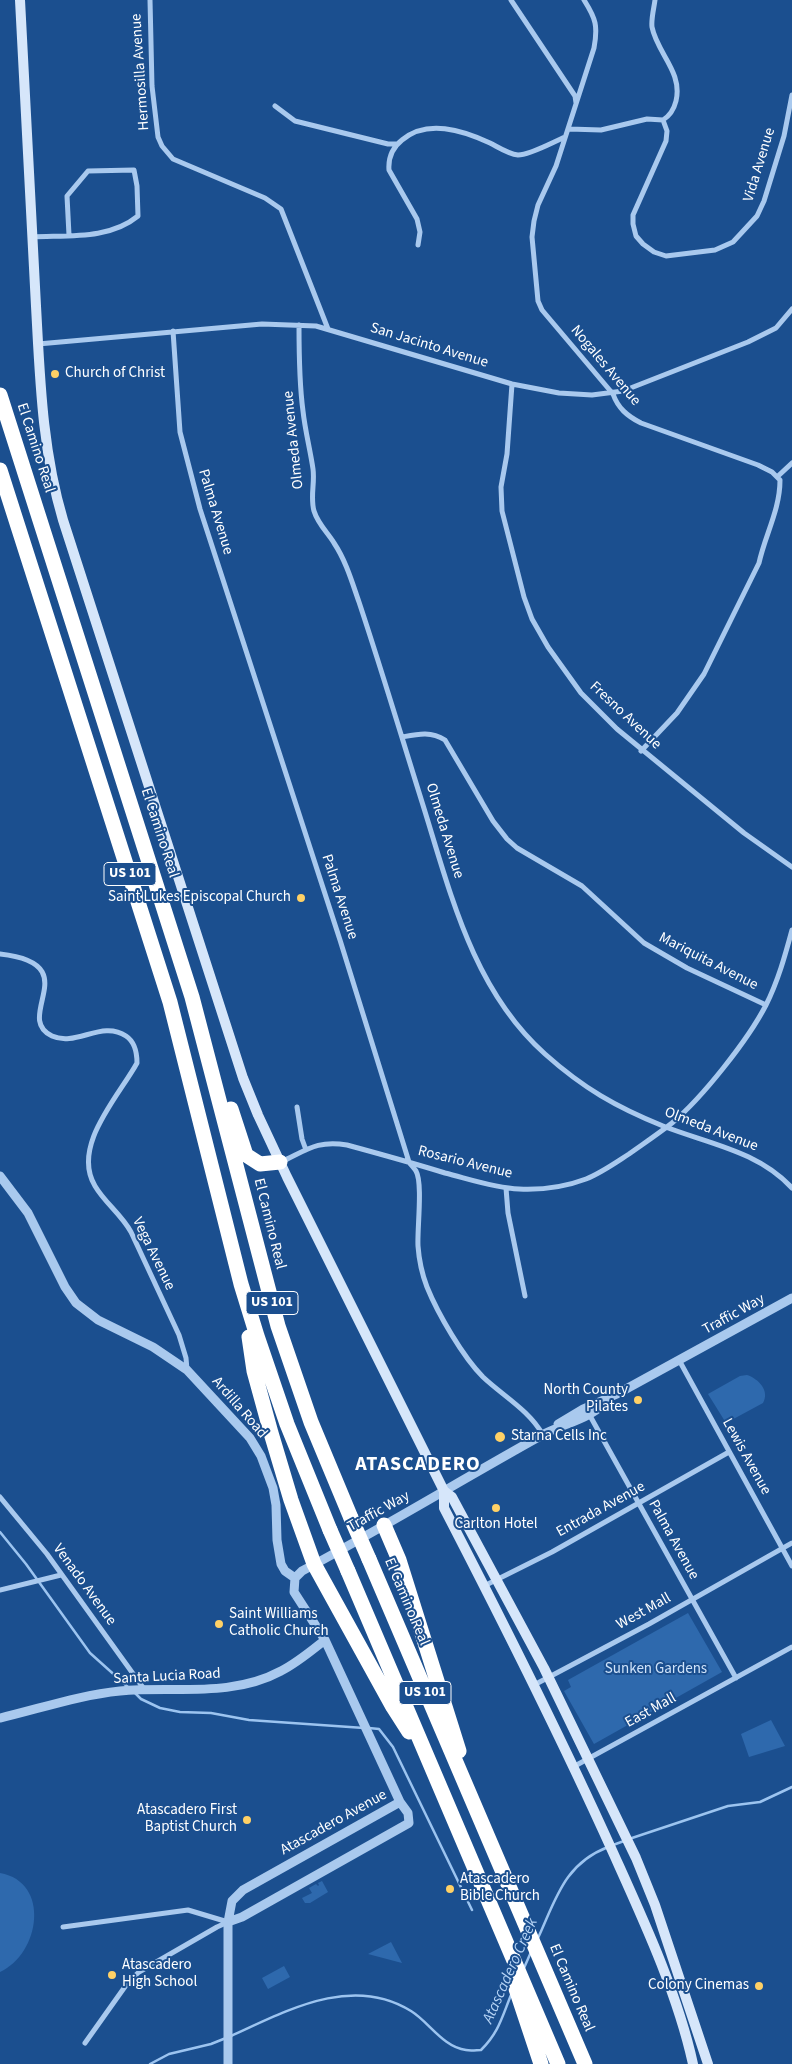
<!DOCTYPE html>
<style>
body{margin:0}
canvas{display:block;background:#1b4f8f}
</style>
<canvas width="792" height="2064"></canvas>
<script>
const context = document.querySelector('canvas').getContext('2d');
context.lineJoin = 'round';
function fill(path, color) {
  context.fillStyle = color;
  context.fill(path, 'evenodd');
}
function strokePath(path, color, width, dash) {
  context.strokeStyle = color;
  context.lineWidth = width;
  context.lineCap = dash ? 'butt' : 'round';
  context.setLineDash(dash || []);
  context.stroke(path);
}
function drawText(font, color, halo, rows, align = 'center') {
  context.font = font + ' "Source Sans 3",sans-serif';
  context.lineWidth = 4;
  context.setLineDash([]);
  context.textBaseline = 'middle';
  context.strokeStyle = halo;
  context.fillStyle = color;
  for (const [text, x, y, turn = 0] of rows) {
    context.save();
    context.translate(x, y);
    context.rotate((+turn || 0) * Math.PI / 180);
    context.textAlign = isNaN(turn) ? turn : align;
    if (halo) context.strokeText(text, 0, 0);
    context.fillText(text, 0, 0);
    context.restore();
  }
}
fill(new Path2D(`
 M747 1375C759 1379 770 1391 763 1403L726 1423 708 1394 740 1376Z
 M688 1613 722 1672 594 1744 564 1691 571 1687 568 1680Z
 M771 1720 785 1746 749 1757 741 1734Z
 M0 1873C51 1882 40 1954 0 1972Z
 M322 1881 328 1892 310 1903H305L302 1898 312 1893 309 1888 316 1884 318 1886 319 1885 318 1883Z
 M391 1942 402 1963 368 1954Z
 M284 1966 290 1977 268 1989 262 1978Z`), '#2e69ad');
strokePath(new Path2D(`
 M0 1532 26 1564 90 1653 129 1688
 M135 1693 141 1699 160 1708 180 1712 211 1713 249 1720 364 1728
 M369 1728 379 1729 393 1747 472 1910
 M629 1839 728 1806 760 1802 792 1787
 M613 1845 624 1841
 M538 1938C556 1899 564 1864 608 1847
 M524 1968 531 1952
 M231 2036C286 2011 352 1974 411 2011 429 2022 443 2047 466 2050 471 2051 477 2050 481 2050 499 2032 502 2017 511 1995
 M150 2064 169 2054 211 2044 226 2038`), '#9cc4f0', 2.5);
strokePath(new Path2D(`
 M150 0 152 86 158 137 162 146 173 159 265 198 281 209 328 329
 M511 0 575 96 576 103
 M584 0C596 19 598 26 594 48L556 166 538 205 534 221 532 237 538 301 542 310 613 394C618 408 627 416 641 423L758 465 772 472 780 480C780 510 765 535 759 563L704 674 677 713 641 751
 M655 0C654 8 651 19 652 27 657 53 683 72 676 101 674 109 671 115 663 120
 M275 106 295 121 388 144H397
 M663 120 667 131 666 141 633 215V224L636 236 643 244 654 252 666 256 715 250 733 242 757 216 764 201 784 136 792 95
 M569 129 601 130 647 119 663 120
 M32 237C67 235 109 240 138 216L137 186 134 170 88 171 67 196 69 235
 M418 245 420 232 417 219 389 170C388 157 392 148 402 140 427 119 462 130 490 143 498 147 508 154 518 155 530 155 553 142 565 137
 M299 325C299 354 299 382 303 411 305 430 310 449 313 469 315 483 310 497 314 511 318 524 328 533 334 543 346 561 352 582 359 602 381 668 401 735 422 802 450 891 472 989 545 1054 583 1088 616 1107 663 1126 709 1144 758 1151 792 1188
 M173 331 180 432 200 509 340 940 409 1162C411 1165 414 1168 416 1171 423 1183 417 1230 418 1246 419 1260 422 1274 427 1287 438 1314 463 1357 483 1377 503 1396 529 1410 543 1435
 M38 344 262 324 316 326 512 384 559 393 592 395 623 391 748 342 776 328 792 309
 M512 384 507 454 501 487 502 511 524 597 532 619 548 647 581 693 617 729 744 833 792 867
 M777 477 792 463
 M402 737C418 734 431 731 445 740L493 821 507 839 517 848 582 886 644 943 687 968 766 1005
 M0 954C88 964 12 1017 52 1036 76 1047 102 1020 126 1036 135 1042 137 1053 137 1063 119 1096 71 1146 95 1186 105 1203 121 1214 131 1232L179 1335 186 1358 187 1370
 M297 1107 302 1139 306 1150
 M281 1162C307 1150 317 1140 347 1145 380 1154 413 1163 445 1173 469 1179 495 1188 519 1189 542 1190 565 1187 586 1179 601 1173 615 1163 629 1154 643 1144 658 1134 672 1123 702 1098 748 1040 766 1005 778 981 785 956 792 930
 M506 1188 508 1213 525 1296
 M679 1360 792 1566
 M589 1414 736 1678
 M0 1497 47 1554 144 1689
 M484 1586 552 1552 729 1452
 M0 1590 61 1575
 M534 1685 649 1624 792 1543
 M573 1767 792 1647
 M63 1927 188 1910 228 1922
 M85 2043 129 1981 139 1972 217 1927 228 1922`), '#a9c9ee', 5);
strokePath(new Path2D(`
 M0 1176 28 1213 65 1287 76 1303 98 1320 153 1347 187 1370 250 1438 261 1456 273 1488 276 1505 277 1540 281 1564 285 1571 295 1578 294 1592 325 1640 400 1802 408 1813 409 1823 242 1917 228 1922
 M558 1424 583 1409 617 1394 792 1298
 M295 1578 302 1571C384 1527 463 1479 544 1434 563 1424 596 1417 609 1398
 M0 1718C39 1709 79 1695 120 1691 174 1686 231 1698 281 1671 297 1663 311 1651 325 1640
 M228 2064V1922L232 1901 243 1890 400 1802`), '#a9c9ee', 9);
strokePath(new Path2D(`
 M20 0C25 102 30 204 36 306 40 378 42 450 63 520L243 1078 258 1115 287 1177 444 1491 452 1497 544 1668 636 1858 655 1905 708 2064
 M444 1491V1508C502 1620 559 1733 611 1848 642 1917 677 1991 693 2064`), '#d6e6fa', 10);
strokePath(new Path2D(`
 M0 395 192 997 278 1326 311 1422 351 1518
 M0 470 170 1002 241 1284 257 1336 287 1424 330 1530
 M231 1109 246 1155 260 1164 280 1162
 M249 1337 254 1371 271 1433 291 1500 314 1564 393 1707 409 1732
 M384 1525 399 1560 459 1751
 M369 1559 585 2064
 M348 1571 558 2064
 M513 1980 541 2064`), '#fff', 15);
strokePath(new Path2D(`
 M351 1518 369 1559
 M330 1530 348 1571`), '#fff', 15);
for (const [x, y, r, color] of [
 [55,374,5,"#ffd166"],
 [301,898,5,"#ffd166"],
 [638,1400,5,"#ffd166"],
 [500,1437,6,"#ffd166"],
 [496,1508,5,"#ffd166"],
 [219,1624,5,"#ffd166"],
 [247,1820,5,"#ffd166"],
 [450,1889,5,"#ffd166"],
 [112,1975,5,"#ffd166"],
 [759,1986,5,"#ffd166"]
]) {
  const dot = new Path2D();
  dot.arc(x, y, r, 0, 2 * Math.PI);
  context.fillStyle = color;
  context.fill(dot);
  strokePath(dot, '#1b4f8f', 2);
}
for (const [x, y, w] of [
 [130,874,52],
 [272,1303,52],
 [425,1693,52]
]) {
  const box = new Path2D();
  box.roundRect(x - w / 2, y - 11.5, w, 23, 4);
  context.fillStyle = '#1b4f8f';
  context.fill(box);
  strokePath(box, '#fff', 1);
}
drawText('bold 14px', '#fff', null, [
 ["US 101",130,874],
 ["US 101",272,1303],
 ["US 101",425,1693]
]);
drawText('15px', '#fff', '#1b4f8f', [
 ["Hermosilla Avenue",141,72,-94],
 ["Vida Avenue",760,165,-73],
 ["San Jacinto Avenue",429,346,17],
 ["Nogales Avenue",605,366,50],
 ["Olmeda Avenue",294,440,-96],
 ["El Camino Real",35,448,72],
 ["Palma Avenue",215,512,73],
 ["Fresno Avenue",625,716,43],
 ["Olmeda Avenue",444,831,73],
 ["El Camino Real",159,833,72],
 ["Palma Avenue",339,897,72],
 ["Mariquita Avenue",708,962,27],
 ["Olmeda Avenue",711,1130,21],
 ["Rosario Avenue",465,1163,14],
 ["El Camino Real",269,1224,76],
 ["Vega Avenue",153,1254,64],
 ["Traffic Way",734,1315,-29],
 ["Ardilla Road",239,1408,49],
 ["Lewis Avenue",746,1457,61],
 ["Entrada Avenue",601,1510,-29],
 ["Traffic Way",379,1512,-29],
 ["Palma Avenue",673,1540,61],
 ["Venado Avenue",84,1585,54],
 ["El Camino Real",406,1602,67],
 ["West Mall",644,1612,-29],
 ["Santa Lucia Road",167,1677,-3],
 ["East Mall",651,1711,-29],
 ["Atascadero Avenue",334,1823,-29],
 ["El Camino Real",571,1988,67]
]);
drawText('15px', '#fff', '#1b4f8f', [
 ["Church of Christ",65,374],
 ["Saint Lukes Episcopal Church",291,898,"right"],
 ["North County",628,1391,"right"],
 ["Pilates",628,1408,"right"],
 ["Starna Cells Inc",511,1437],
 ["Carlton Hotel",496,1525,"center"],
 ["Saint Williams",229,1615],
 ["Catholic Church",229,1632],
 ["Atascadero First",237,1811,"right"],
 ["Baptist Church",237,1828,"right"],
 ["Atascadero",460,1880],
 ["Bible Church",460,1897],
 ["Atascadero",122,1966],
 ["High School",122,1983],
 ["Colony Cinemas",749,1986,"right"]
], 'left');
drawText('15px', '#cfe3fa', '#1b4f8f', [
 ["Sunken Gardens",656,1670]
]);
drawText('italic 16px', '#b5d3f5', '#1b4f8f', [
 ["Atascadero Creek",511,1971,-66]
]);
context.letterSpacing = '1px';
drawText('bold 20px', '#fff', '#1b4f8f', [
 ["ATASCADERO",418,1466]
]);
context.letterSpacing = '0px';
</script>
